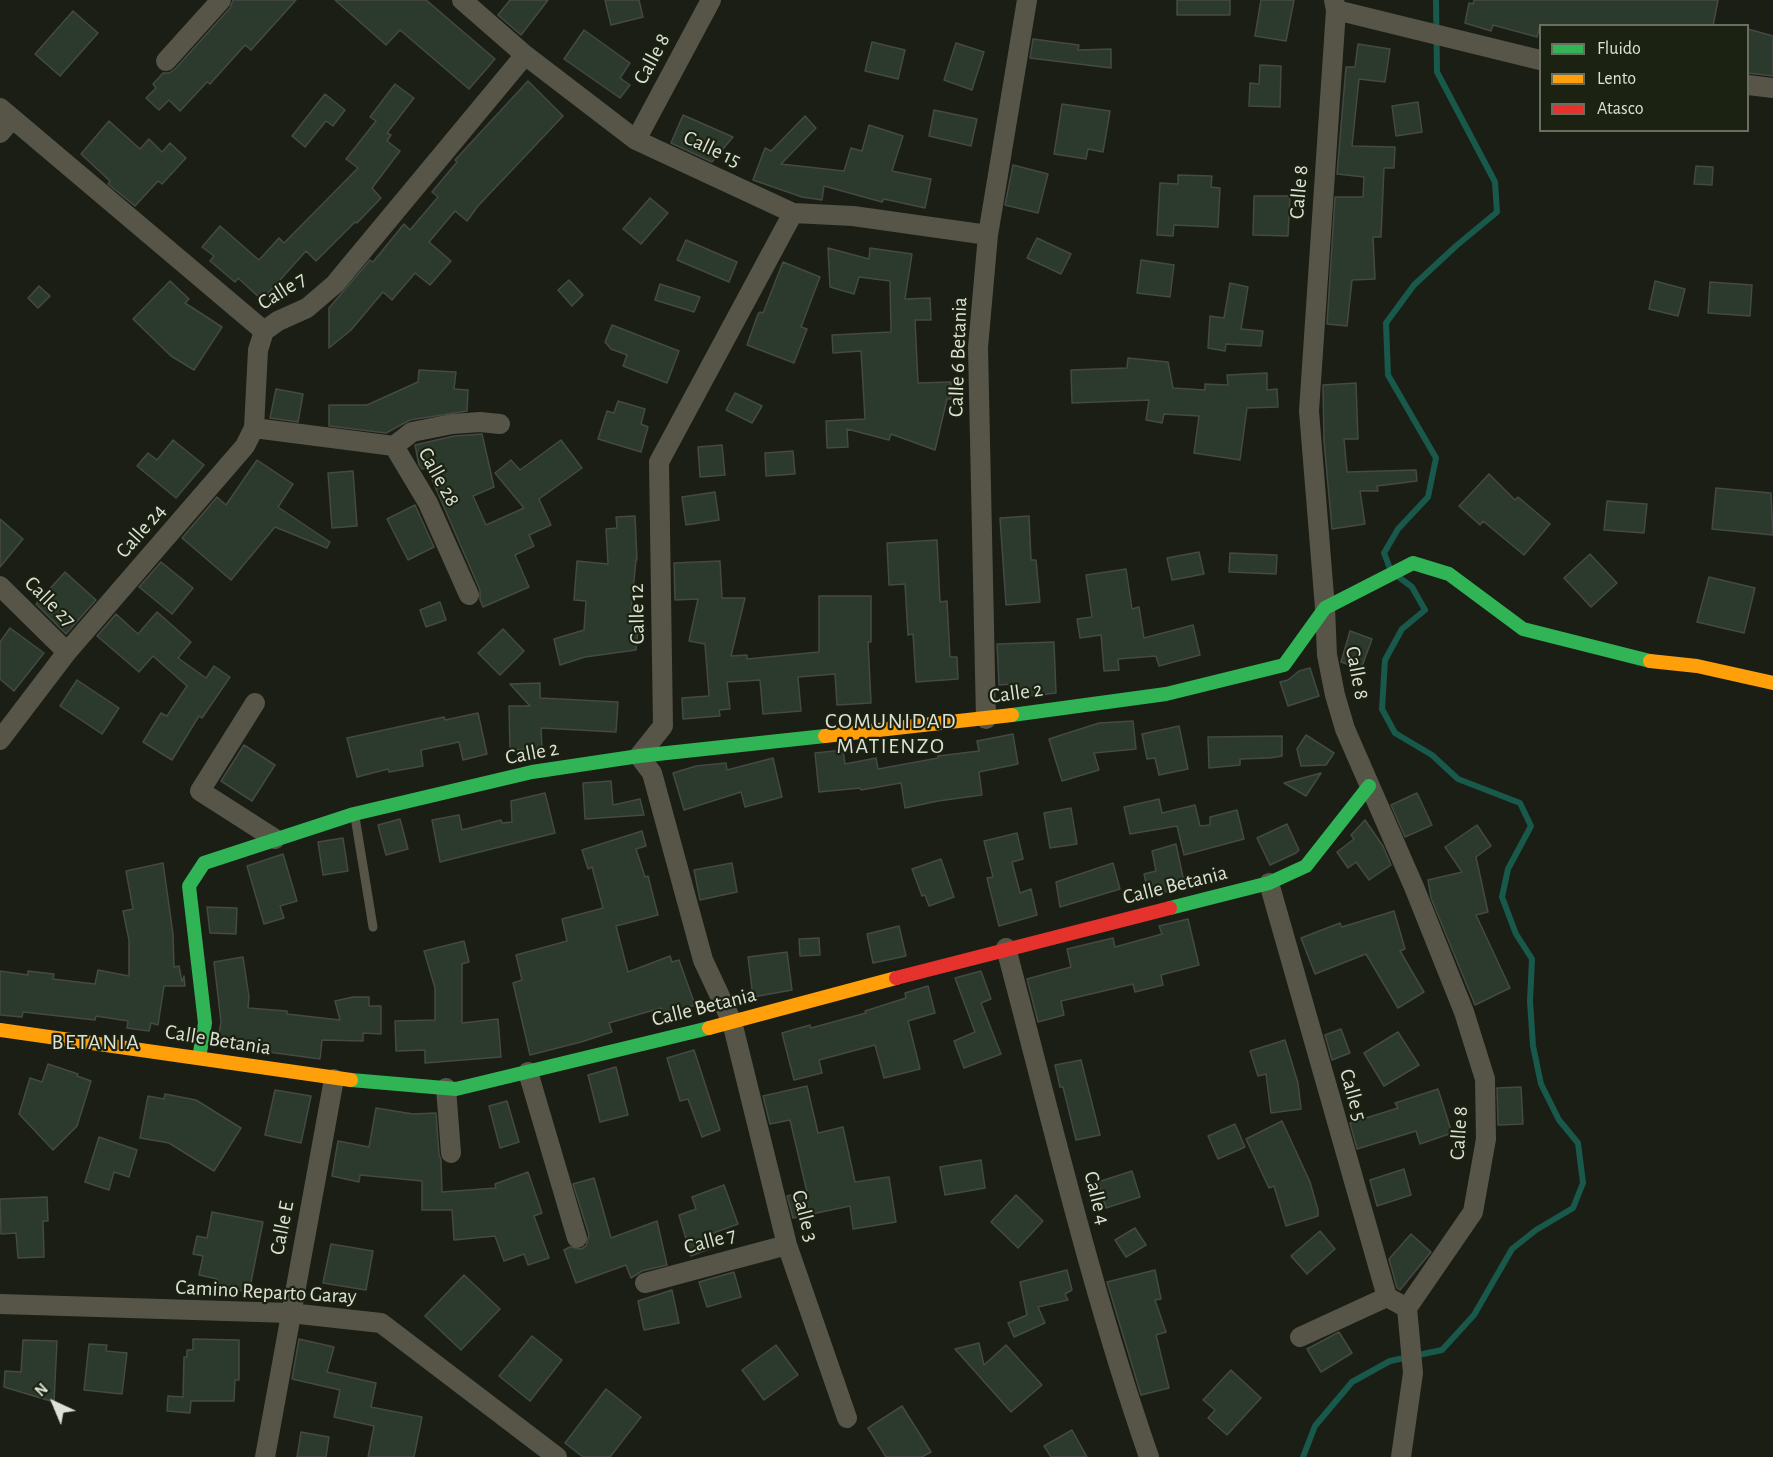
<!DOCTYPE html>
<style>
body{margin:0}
#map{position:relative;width:1773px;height:1457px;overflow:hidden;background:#1b1e15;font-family:"Alegreya Sans",sans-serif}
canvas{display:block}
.legend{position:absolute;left:1539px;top:24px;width:210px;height:108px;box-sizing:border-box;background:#1c2211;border:2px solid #696f60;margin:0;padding:8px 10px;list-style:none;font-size:18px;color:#dde2d6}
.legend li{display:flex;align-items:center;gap:12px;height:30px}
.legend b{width:30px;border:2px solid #696f60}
.north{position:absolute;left:24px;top:1373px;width:60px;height:60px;-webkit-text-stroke:4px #1c2211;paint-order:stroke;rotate:316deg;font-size:16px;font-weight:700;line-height:24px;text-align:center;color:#dde2d6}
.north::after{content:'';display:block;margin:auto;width:21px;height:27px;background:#dde2d6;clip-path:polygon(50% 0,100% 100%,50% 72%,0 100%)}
</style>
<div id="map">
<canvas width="1773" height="1457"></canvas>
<ul class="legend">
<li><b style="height:8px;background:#30b455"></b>Fluido</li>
<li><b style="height:8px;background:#ff9f0a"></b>Lento</li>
<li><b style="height:8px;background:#e5322d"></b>Atasco</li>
</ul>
<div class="north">N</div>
</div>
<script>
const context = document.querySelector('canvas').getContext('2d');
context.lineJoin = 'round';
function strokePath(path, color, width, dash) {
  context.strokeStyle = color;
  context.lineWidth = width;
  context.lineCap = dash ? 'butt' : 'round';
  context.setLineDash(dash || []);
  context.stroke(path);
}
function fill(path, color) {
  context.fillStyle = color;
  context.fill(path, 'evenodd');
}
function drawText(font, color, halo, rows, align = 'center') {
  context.font = font + ' "Alegreya Sans",sans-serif';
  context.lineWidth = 4.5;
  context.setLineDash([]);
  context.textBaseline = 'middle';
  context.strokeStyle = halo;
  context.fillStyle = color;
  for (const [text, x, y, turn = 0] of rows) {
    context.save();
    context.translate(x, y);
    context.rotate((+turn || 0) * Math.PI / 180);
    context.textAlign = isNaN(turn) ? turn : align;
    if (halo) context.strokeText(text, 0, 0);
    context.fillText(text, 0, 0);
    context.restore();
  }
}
strokePath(new Path2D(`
 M1389 566 1384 553 1398 529 1428 497 1436 458 1388 375 1386 323 1414 285 1456 246 1497 212 1495 182 1437 72 1436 0
 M1303 1457 1315 1426 1352 1382 1390 1361 1442 1350 1474 1315 1512 1249 1536 1230 1573 1208 1583 1183 1578 1143 1559 1120 1541 1084 1533 1046 1530 1001 1532 959 1516 934 1502 897 1508 869 1531 826 1520 803 1458 779 1432 755 1395 733 1382 709 1385 660 1402 629 1425 610 1412 587 1400 578`), '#18594b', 6);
const building = new Path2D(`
 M233 0H296L251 50 245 45 210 84 207 82 180 111 169 100 159 110 146 98 156 88 153 84 163 73H169L175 69 230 8Z
 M335 0H426L495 59 469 89 400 30 386 45Z
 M510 0H548L521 35 498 15Z
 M605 0H639L643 17 611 25Z
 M1177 0H1230V15H1177Z
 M1261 0H1294L1286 41 1255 36Z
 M1474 0H1718L1713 26H1540L1537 37 1493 25 1491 31 1465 23 1469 3 1473 4Z
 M73 11 98 33 60 76 35 54Z
 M1748 29 1773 36V76L1748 73Z
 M584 30 630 63 620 78 630 85 620 98 564 59Z
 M1033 39 1079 45 1078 50 1111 49V68L1030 58Z
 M872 42 905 50 898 79 865 71Z
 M956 43 984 52 972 90 944 80Z
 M1358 44 1390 49 1385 82 1359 79 1352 146 1395 147 1394 168H1384L1381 237H1373L1375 279 1352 280 1347 326 1327 324 1335 197H1363L1364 177 1337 174 1346 67H1355Z
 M1260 65 1281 66 1280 107 1249 106 1250 83 1259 84Z
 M528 81 563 116 478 206 467 221 455 211 429 242 451 261 430 285 415 273 392 300 383 292 351 330 329 348V308L370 260 373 262 404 224 410 230 438 197 432 192 457 162 455 160Z
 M395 84 414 98 387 133 391 135 387 141 400 151 372 188 381 198 357 223 355 222 316 261 306 251 262 300 238 278 235 282 210 261 214 256 202 247 220 226 259 260 279 238 284 243 358 168 346 159 376 121 370 117Z
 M325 94 345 110 333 126 326 121 305 147 292 136Z
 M1418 102 1422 132 1396 136 1392 106Z
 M1062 104 1110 111 1103 152 1088 149 1086 159 1054 154Z
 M934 110 977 119 971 146 929 136Z
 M683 115 733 137 712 162 671 143Z
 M805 116 816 128 781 164 844 171 851 148 862 151 869 125 903 136 892 171 931 179 925 208 884 199 882 202 824 186 822 200 802 197 753 180 765 148 771 151Z
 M109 121 140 149 149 139 162 152 170 143 186 158 162 184 158 181 135 206 108 184 110 181 81 154Z
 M1013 165 1048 174 1038 213 1005 205Z
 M1696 166 1713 167 1712 185 1694 184Z
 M1178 175 1212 176 1211 187 1220 188 1218 227 1174 225 1173 236 1157 235 1160 183 1178 184Z
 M1254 196H1290L1288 236 1253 235Z
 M650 198 668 213 641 244 623 229Z
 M1037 238 1071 254 1061 274 1027 258Z
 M686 240 737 262 729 282 677 260Z
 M828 248 869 259 870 248 912 254 905 299 930 298 931 320H915L918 383 951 382V399H947L935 450 891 434 889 440 847 429 848 447 827 448 826 421 865 419 861 351 833 353 832 335 891 332 890 281 859 277 854 294 830 287Z
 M1141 260 1174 265 1170 297 1137 293Z
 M783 262 820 277 801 327 807 329 794 363 747 345 758 314 760 312 763 313Z
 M569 280 583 295 572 306 558 290Z
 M170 281 189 299 185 303 222 327 194 370 171 356 133 319Z
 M1655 281 1685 289 1678 316 1649 309Z
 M1710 282 1752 285 1750 316 1708 313Z
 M1230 283 1248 287 1241 329 1263 331 1261 346 1226 344 1225 351 1208 348 1210 316 1224 318Z
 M660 284 700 297 694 312 655 300Z
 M39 286 50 296 38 308 28 298Z
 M612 325 679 351 667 383 623 366 627 355 611 349 605 342Z
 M1128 358 1168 362 1173 388 1205 390V384L1228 385 1227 375 1267 373V390L1277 389 1278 407 1247 408 1240 460 1194 453 1199 416 1164 414 1162 423 1146 420 1149 400 1072 403 1071 370 1127 368Z
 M419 370 456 372 454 389 468 390 467 411 410 420 386 433 329 426V405H367L418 382Z
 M1356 383 1358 439H1344L1347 472 1416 470 1417 481 1377 486 1378 491H1360L1365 524 1332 529 1324 441 1323 385Z
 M276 389 303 394 298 422 270 418Z
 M735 393 762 406 752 423 726 410Z
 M618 401 645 409 641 424 648 427 641 452 598 439 607 411 614 413Z
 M482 434 494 487 473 496 486 525 524 508 495 473 511 460 520 470 561 440 582 468 539 499 551 525 529 535 534 546 515 555 529 587 483 607 480 600V590L427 468 422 469 419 465 415 445 454 436Z
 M173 440 204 465 176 498 137 466 148 453 157 460Z
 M722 445 725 475 700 477 698 447Z
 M793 451 795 474 766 476 765 453Z
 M257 460 293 484 278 507 330 542 327 548 275 527 231 580 182 538 217 497 226 505Z
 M353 471 357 526 332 528 328 473Z
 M1489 474 1515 500 1518 497 1550 524 1524 555 1483 521 1480 525 1459 506Z
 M1716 488 1771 493 1773 535 1712 529Z
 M715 492 719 520 686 525 682 497Z
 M1607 501 1647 504 1644 533 1604 530Z
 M415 505 434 547 408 560 387 519Z
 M635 516 637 560H636L630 621H639L636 650 585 657 560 665 554 639 584 630 586 601 574 600 577 561 608 564 606 529 617 528 616 517Z
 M1029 516 1031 560H1036L1040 602 1006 605 1000 518Z
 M0 519 23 539 0 567Z
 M937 540 940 602 947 601 950 657H957L958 679 916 682 913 634 908 635 905 584 889 585 887 543Z
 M1199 552 1204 574 1172 580 1167 558Z
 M1230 553 1277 555 1276 574 1229 572Z
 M1590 554 1617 583 1591 607 1564 578Z
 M720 561 722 598H745L731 656 747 655V659L819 652V596H871V642H868L871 703 837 705 835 674 798 677 801 711 763 714 760 680 727 682 730 709 719 710 720 716 683 719 682 698 709 696 705 644 689 641 698 599 675 600 674 563Z
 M161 562 193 588 172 614 139 587Z
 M1126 569 1132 609 1139 607 1144 638 1193 625 1200 655 1159 666 1156 656 1118 659 1119 670 1104 671 1101 635 1080 638 1077 619 1092 617 1086 575Z
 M65 572 96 600 66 634 36 604Z
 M1709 577 1755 588 1744 633 1697 622Z
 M440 602 446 620 426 627 420 610Z
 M157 612 191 642 178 658 206 678 214 666 230 677 202 718 199 716 172 760 143 742 161 713 167 716 187 686 153 656 139 672 97 636 116 614 138 634Z
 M10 628 44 653 14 691 0 679V642Z
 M503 629 524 651 500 675 478 653Z
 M1350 631 1372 639 1361 669 1341 662Z
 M1054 642 1056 693 1012 698V684L999 685 997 644Z
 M1310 668 1319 696 1288 706 1280 682 1288 680 1299 671Z
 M77 680 119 708 102 734 60 706Z
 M540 683V698L618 702 616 732 541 728 542 748 510 750 509 706H530L510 684Z
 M478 713 487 754 463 760 459 742 421 750 423 766 389 772 388 769 357 777 347 738 444 717 445 720Z
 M1133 721 1136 749 1094 753 1099 770 1062 781 1049 739 1099 723Z
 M1179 726 1188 769 1159 775 1155 758 1147 759 1142 734Z
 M1013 734 1018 764 979 772 982 795 938 801 905 808 901 783 861 790 860 788 819 792 815 753 843 750 845 764 876 758 878 769 938 758V756L979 751 977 741Z
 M1306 735 1334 753 1326 765 1301 766 1297 749Z
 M1282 736V756L1270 758 1240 759V765L1209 768 1208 737Z
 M244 745 275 765 252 801 221 781Z
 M773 758 782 797 745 807 741 792 684 810 673 773 696 766 726 763 727 770Z
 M1321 773 1306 796 1284 783Z
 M611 781 613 805 640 799 644 815 585 819 583 783Z
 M545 793 555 833 440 862 432 820 459 815 462 830 501 820 502 823 512 822 511 801Z
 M1417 793 1432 825 1405 837 1391 805Z
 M1159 799 1162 813 1195 805 1200 826 1210 825V817L1237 810 1244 839 1184 855 1177 826 1130 834 1124 807Z
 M1071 808 1077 844 1050 848 1044 813Z
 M400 819 408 849 386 855 378 825Z
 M1365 820 1383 846 1391 865 1369 880 1356 862 1348 868 1337 852 1354 839 1351 835Z
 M1287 824 1299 850 1296 853 1270 865 1257 838Z
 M1477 825 1491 846 1476 857 1488 912 1476 915 1510 988 1475 1005 1431 898 1428 880 1462 872 1445 847Z
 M642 831 646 846 636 849 645 877 648 876 658 915 616 926 628 972 670 956 672 962 679 960 695 1005 664 1016 661 1008 609 1023 612 1032 581 1042 530 1055 513 983 522 980 516 955 567 941 562 919 603 908 592 867 588 869 582 850Z
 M1017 833 1023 859 1012 862 1020 893 1031 889 1037 915 999 926 987 878 993 877 984 841Z
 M343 838 348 871 323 875 318 842Z
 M1176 844 1185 887 1149 896 1144 874 1156 871 1152 851Z
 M283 854 297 901 280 906 284 918 264 924 247 866Z
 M941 859 954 897 929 906 925 895 922 896 912 869Z
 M163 863 173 934 174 967 179 966 182 982 184 976 185 986H164L158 1025 151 1023 149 1031 127 1028 128 1021 96 1016 95 1020 23 1012 22 1017 0 1015V971L28 975V971L54 974 53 979 95 984 98 970 129 976V940L123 911 133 909 126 871Z
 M732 863 737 892 700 900 694 870Z
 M1113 863 1120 889 1060 907 1056 882Z
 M207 907 237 908 236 934 210 933Z
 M1394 911 1405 949 1400 951 1424 992 1398 1008 1366 954 1315 974 1301 938 1340 923 1342 927Z
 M1188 919 1199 965 1161 975 1163 985 1135 992 1133 984 1061 1001 1064 1015 1038 1022 1027 979 1071 967 1067 949 1113 938 1115 947 1162 934 1159 926Z
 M899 926 906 956 873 963 867 934Z
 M819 938 820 955 800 956 799 939Z
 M464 941 469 962 462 964V1023L498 1019 501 1057 425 1063V1050L396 1051 395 1021 435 1020V988L424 951Z
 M787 952 792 990 753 997 748 957Z
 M243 957 249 997 248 1008 287 1011V1014L340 1020 335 1001 353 997H369V1006H381V1034L363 1033V1041L322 1040 320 1059 217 1045 221 1022 214 962Z
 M981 971 991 999 981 1003 1001 1054 964 1068 954 1041 975 1032 955 978Z
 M928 986 935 1013 908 1021 920 1069 884 1078 875 1045 819 1060 822 1073 794 1080 782 1033 810 1025 811 1028 866 1013 865 1011 906 998 905 993Z
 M1341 1029 1350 1053 1332 1060 1325 1035Z
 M1398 1032 1419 1065 1384 1086 1364 1053Z
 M1285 1040 1298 1083 1301 1109 1271 1113 1266 1074 1258 1076 1250 1051Z
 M694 1050 720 1130 702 1137 688 1099 680 1101 667 1058Z
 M1081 1060 1100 1135 1076 1140 1063 1087H1060L1055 1065Z
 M48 1064 78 1074 77 1076 91 1081 77 1126 53 1150 19 1114 30 1078 42 1082Z
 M616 1067 628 1115 600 1122 588 1075Z
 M807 1086 818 1133 843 1127 855 1182 889 1177 896 1222 853 1229 850 1206 793 1218 787 1196 807 1192 790 1120 770 1124 763 1096Z
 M1521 1087 1523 1124 1498 1125 1497 1088Z
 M1438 1089 1452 1133 1420 1144 1416 1131 1357 1149 1350 1123 1398 1108 1395 1103Z
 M275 1090 311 1096 301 1143 265 1135Z
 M165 1094 196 1100 241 1128 214 1171 169 1143 140 1138 148 1096 164 1099Z
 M507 1101 519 1142 500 1148 489 1106Z
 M376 1108 413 1114 436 1113 439 1154 441 1160 442 1192 496 1188 495 1184 528 1172 542 1213 534 1216 549 1258 528 1265 524 1254 504 1261 495 1236 454 1240 452 1210H422V1181L360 1175 359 1182 332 1176 338 1141 369 1147Z
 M1282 1121 1310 1182 1318 1210V1216L1286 1226 1274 1186 1269 1188 1246 1139Z
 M1235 1124 1245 1147 1218 1159 1208 1136Z
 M99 1137 137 1150 129 1177 114 1172 109 1190 85 1182Z
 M981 1160 985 1188 945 1195 940 1167Z
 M1404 1169 1411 1195 1377 1206 1370 1180Z
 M1132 1171 1140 1197 1106 1208 1098 1182Z
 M594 1178 611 1238 657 1221 667 1265 642 1271 631 1278 626 1265 576 1283 564 1250 570 1247 581 1249 586 1246 589 1235 573 1184Z
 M724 1185 738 1224 708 1235 712 1248 691 1256 679 1215 696 1209 692 1197Z
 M1016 1195 1043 1221 1018 1248 991 1222Z
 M47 1197 48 1221H43L44 1257 18 1258 16 1233 1 1234 0 1199Z
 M212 1212 263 1222 249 1292 215 1286 217 1279 199 1275 203 1256 193 1254 197 1236 207 1238Z
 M1135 1228 1146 1245 1126 1257 1115 1240Z
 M1320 1231 1335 1249 1307 1274 1291 1256Z
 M1411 1234 1431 1252 1400 1290 1397 1288 1389 1259Z
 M331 1244 373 1251 366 1290 323 1283Z
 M1067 1270 1072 1290 1065 1294 1068 1300 1038 1307 1045 1323 1014 1337 1008 1323 1027 1315 1020 1282Z
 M1155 1270 1161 1299 1155 1300 1166 1332 1156 1335 1169 1388 1141 1395 1107 1282Z
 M734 1272 741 1297 707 1307 699 1282Z
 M464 1275 500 1309 461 1350 425 1316Z
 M672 1290 679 1323 644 1330 638 1301Z
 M1339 1332 1352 1353 1321 1372 1307 1349Z
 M532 1336 562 1360 530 1401 499 1376Z
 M193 1339 239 1340V1380H235L234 1401H191L190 1413 167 1411 168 1396 183 1397 184 1357H187V1350H193Z
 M299 1339 334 1347 327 1372 376 1383 371 1407 422 1417 414 1457H368L374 1426 334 1417 340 1390 292 1379Z
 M23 1340 57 1341 54 1402 4 1387 5 1371 21 1372Z
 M979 1343 984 1365 1006 1345 1042 1385 1011 1412 955 1349Z
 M89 1344 107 1345 106 1351 127 1353 122 1394 84 1390Z
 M776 1345 798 1375 764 1400 742 1370Z
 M1231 1370 1261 1398 1227 1435 1208 1418 1215 1410 1203 1400Z
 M606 1389 641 1417 610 1457H583L565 1443Z
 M902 1406 931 1452 922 1457H886L868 1428Z
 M1072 1430 1087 1457H1051L1044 1446Z
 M301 1432 329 1437 326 1457H297Z`);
fill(building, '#2c3a2d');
strokePath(building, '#454943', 1.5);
strokePath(new Path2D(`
 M355 817 373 927`), '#565548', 9);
strokePath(new Path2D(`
 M462 0 525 55 636 140 793 213 853 216 988 235
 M1334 0 1336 10 1309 411 1325 608 1327 655 1335 695 1345 729 1414 887 1464 1012 1485 1079 1486 1139 1473 1212 1407 1308
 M1336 10 1540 60
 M166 61 221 0
 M1748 85 1773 88
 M0 108 264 331
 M0 133 12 119
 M636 140 711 0
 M793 213 659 462 663 726 639 756 652 773 703 960 732 1022 787 1245 847 1418
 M264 331 278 321 307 308 335 284 525 55
 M254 428 394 446 428 503 469 595
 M394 446 412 432 452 424 480 422 500 424
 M0 586 67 652
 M255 703 200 791 275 839
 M986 719 978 347 988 235 1027 0
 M0 740 67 652 245 446 254 428 258 350 264 331
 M1269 883 1387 1297 1407 1308
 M1006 948C1051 1118 1091 1290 1149 1457
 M528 1072 577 1238
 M446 1088 451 1153
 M645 1283 787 1245
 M0 1304 290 1313 381 1323 557 1457
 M1300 1337 1387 1297
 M265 1457 334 1079
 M1401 1457 1413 1373 1407 1308`), '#565548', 20);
strokePath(new Path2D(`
 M1012 715 1166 694 1284 665 1325 608 1413 563 1449 574 1523 629 1650 661
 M1170 908 1269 883 1306 866 1369 786
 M199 1058 205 1023 189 886 204 863 354 814 532 772 639 756 825 736
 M351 1080 456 1089 709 1028`), '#30b455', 14);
strokePath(new Path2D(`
 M1650 661 1697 666 1773 683
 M825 736 1012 715
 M709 1028 896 978
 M0 1030 351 1080`), '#ff9f0a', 14);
strokePath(new Path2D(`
 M896 978 1170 908`), '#e5322d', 14);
drawText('21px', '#dde2d6', '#1c2211', [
 ["Calle 8",652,59,-62],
 ["Calle 15",712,149,25],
 ["Calle 8",1299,192,-85],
 ["Calle 7",282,291,-32],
 ["Calle 6 Betania",958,357,-88],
 ["Calle 28",439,477,61],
 ["Calle 24",141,531,-49],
 ["Calle 27",50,602,45],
 ["Calle 12",637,614,-91],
 ["Calle 8",1357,673,79],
 ["Calle 2",1016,693,-8],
 ["Calle 2",532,753,-11],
 ["Calle Betania",1175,885,-14],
 ["Calle Betania",704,1007,-14],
 ["Calle Betania",218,1040,9],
 ["Calle 5",1353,1095,74],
 ["Calle 8",1459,1133,-86],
 ["Calle 4",1097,1198,76],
 ["Calle 3",805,1216,75],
 ["Calle E",282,1228,-79],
 ["Calle 7",710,1241,-15],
 ["Camino Reparto Garay",266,1292,3]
]);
context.letterSpacing = '1.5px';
drawText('22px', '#dde2d6', '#1c2211', [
 ["COMUNIDAD",891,721],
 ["MATIENZO",891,746],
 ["BETANIA",96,1042]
]);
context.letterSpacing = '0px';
</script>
